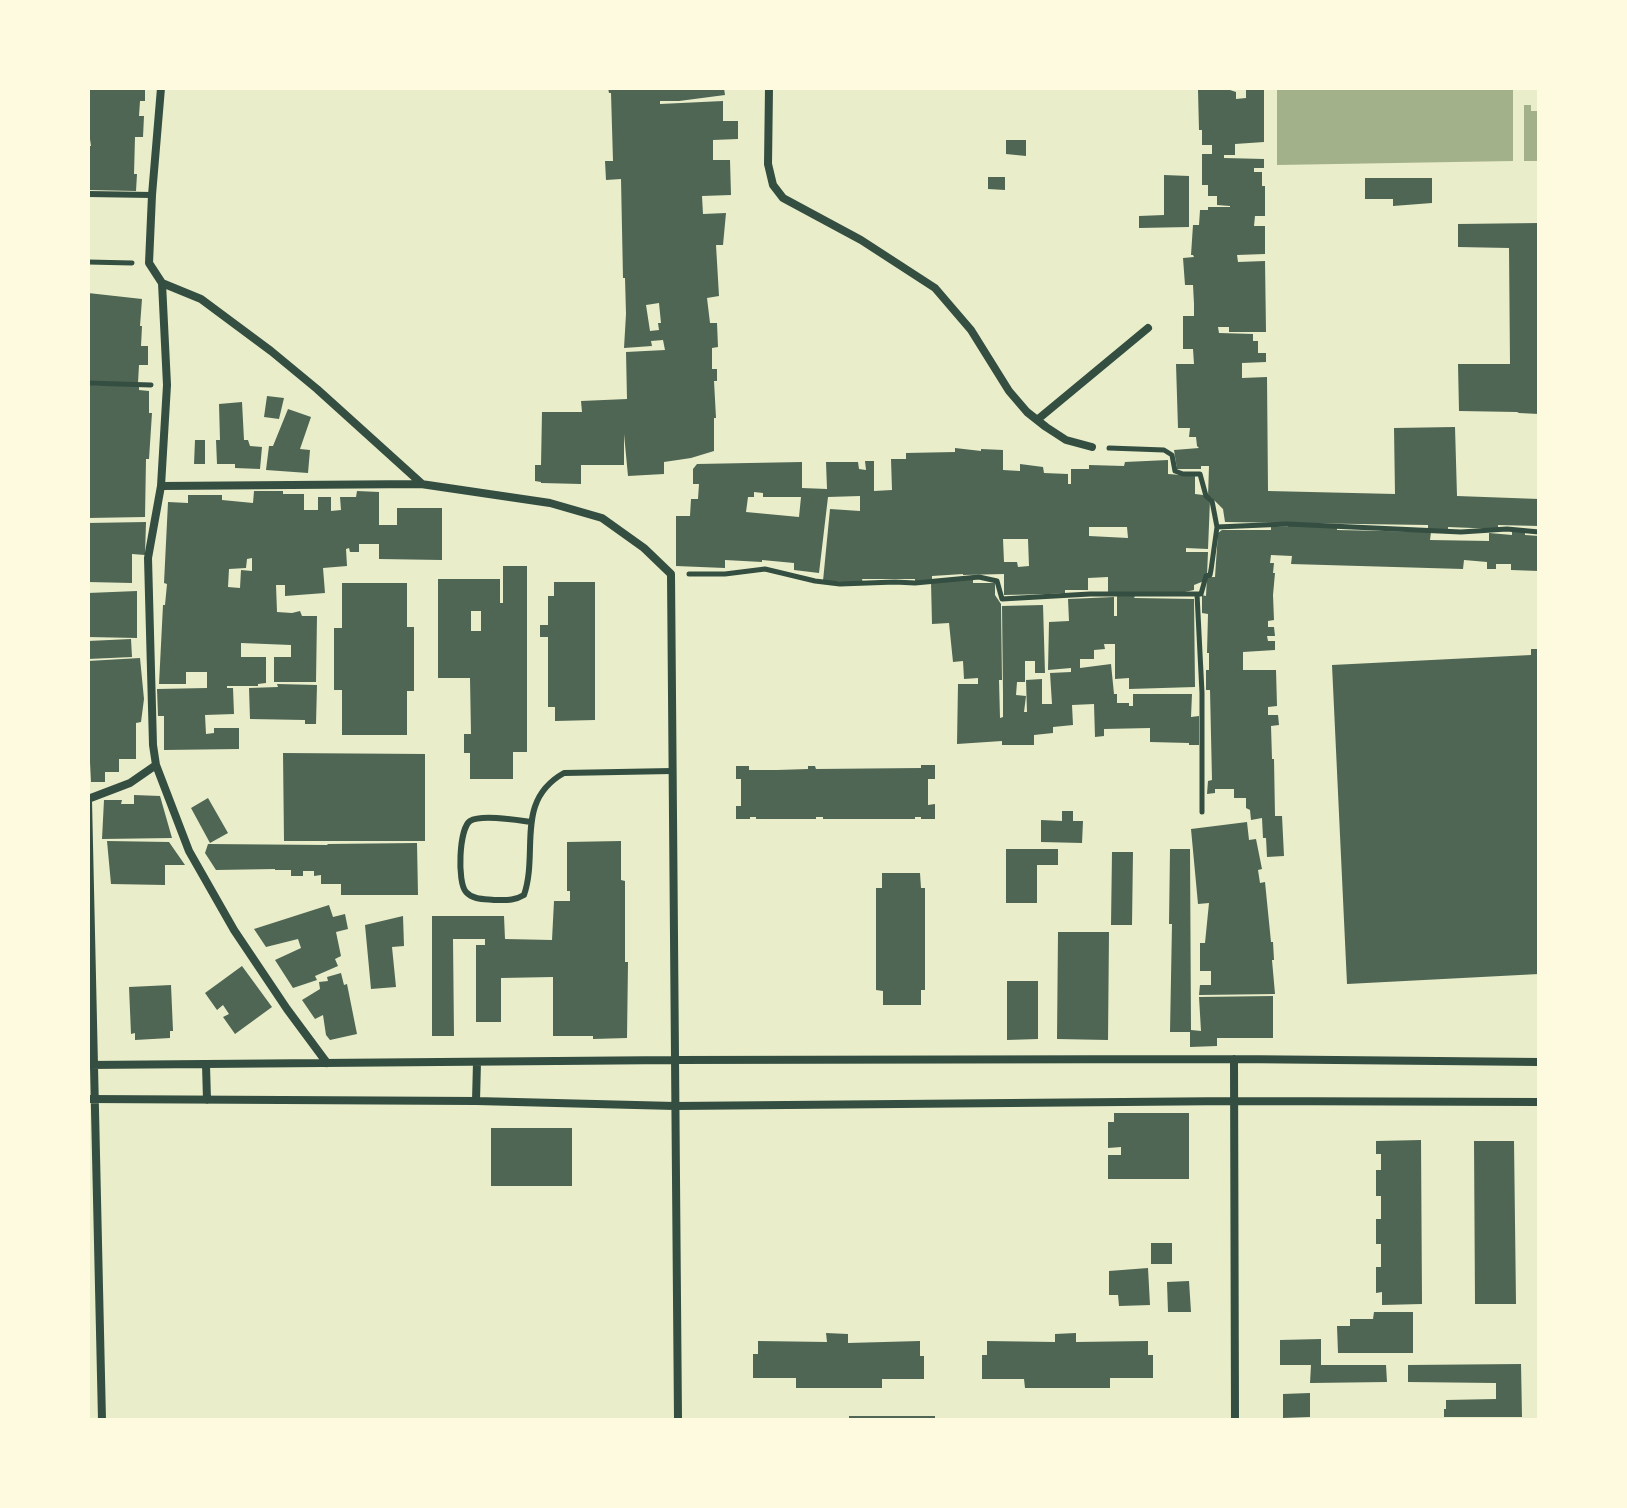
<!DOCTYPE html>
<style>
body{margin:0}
#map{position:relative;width:1627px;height:1508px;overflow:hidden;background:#e9edc9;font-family:Signika,sans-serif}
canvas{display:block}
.frame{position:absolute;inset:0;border:90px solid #fefae0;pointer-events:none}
</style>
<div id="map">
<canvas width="1627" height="1508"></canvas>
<div class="frame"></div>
</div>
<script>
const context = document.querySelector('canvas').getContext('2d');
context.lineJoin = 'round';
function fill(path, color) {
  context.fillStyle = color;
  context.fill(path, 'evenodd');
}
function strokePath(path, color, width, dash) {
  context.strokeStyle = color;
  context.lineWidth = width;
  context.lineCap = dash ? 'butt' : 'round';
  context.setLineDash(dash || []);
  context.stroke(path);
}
fill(new Path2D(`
 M1277 88H1513V161L1277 165Z
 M1524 105H1531V111H1539V161H1524Z`), '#a3b18a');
fill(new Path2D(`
 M88 88H145V101H140L139 116H144L143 137H135L134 174H137L136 191 88 190V146H91L90 139H88Z
 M608 88H724L725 95 679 101H660V104L723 101V121H738V139L713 140V160H730L731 195 702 196 703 214 726 213 723 245H716L719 296 707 298 710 323H717L718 347 712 348V369H717V381H714L716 418H714V451L691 458 664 462V474L628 476 624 434V465H581V484L541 483V482L535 481V465H541L542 412H582L581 401 627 399 626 352 665 350 663 340 651 341 652 346 624 348 626 314 625 278H623L621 179 606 180 605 161H613L611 93H609ZM659 303 661 323H658L659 330 650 331 646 305Z
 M1200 88H1230V90L1236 92V99L1246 98V88H1264V142L1235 144V155H1224V158L1264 159V168H1254V172H1262V186H1265V216H1255L1254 226H1265V254L1237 255 1238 262 1265 261 1266 332H1229V327H1218L1219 333 1253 334V341H1258V353H1266V362L1242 363V378L1267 377 1268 491 1395 494 1394 428 1455 427 1457 496 1539 499V526L1498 525V529L1448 527V530L1428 529V525L1225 522 1223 509 1211 497H1208L1209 466H1201V469H1177L1174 450 1199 448 1197 446 1196 437H1189L1190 428H1178L1176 364H1194L1193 349H1183V316H1194V304L1193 285H1185L1183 258 1194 257 1193 255H1191L1193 225H1199L1200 210H1208V207H1230V206L1217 205V196H1208V185H1202V154H1212V145H1202V130H1199L1198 90H1200Z
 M1006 140H1026V156L1006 154Z
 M1164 175 1189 176V227L1139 228V216L1164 215Z
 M988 177H1005V190L988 189Z
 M1365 178H1432V203L1393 206V199H1365Z
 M1539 223V414L1519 413 1517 412 1459 411 1458 364H1510L1509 248 1458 247V224Z
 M88 293 142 299 140 326H142L141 346H148V365H139L138 383 88 382Z
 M88 385 139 386V390L149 391V413H152L149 459H146L145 517 88 518Z
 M267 396 284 398 279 419 264 417Z
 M242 402 244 440H248L250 446 262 447 260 469 235 468V464H217L216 440H220L219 404Z
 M288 409 311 417 300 449 310 450 308 473 266 470 269 446H273Z
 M195 440H205V464H194Z
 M955 448 981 451V449L1003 450V470L1020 471V464L1043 467 1044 473 1068 474V484H1071V469H1089V465L1124 466 1125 462 1168 460V474L1195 476V494L1203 495 1210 500 1208 549 1186 548V552H1208L1207 575 1204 581 1194 585V590L1180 593 1108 592V577L1088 578V590H1065V593L1049 594 1004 595V574L963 575V574L932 576V581L915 582V579H862L863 583 823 581 830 509 860 511V496L828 497 819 573 794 570V563L762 560V562L725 560V568L676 566V516H690L691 499H698L699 484H693V469L697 464 802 462V488L827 489 826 462H858L859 469 866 470 865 461H874V491L892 490 891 459H906V453L955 452ZM754 492 763 493V497H801L799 517 746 512 748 497H754ZM1089 527H1127L1128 538 1089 536ZM1003 539H1028L1029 566 1018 567 1017 562H1004Z
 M254 491H283V494H304V510H318V497H331V511L341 510 340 497H356L357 491 379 492V525H397V508H442V560L379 559V544H359V552H350L349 548 346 549 347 566 323 568 325 593 285 596V585H276L277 612 292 613 300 611 302 616H317L316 682H274V657H291V645L241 643V657H266V683L258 684V686H227V688H233L234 714 205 715 206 734 214 733V728H239V749L164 750V716H158L157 689 207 688V672H186V684H159L163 605H165L167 584 164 583 168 502 188 503V495H222V500L253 503ZM252 558V571L241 570 240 588 228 587 229 569 246 568 247 559Z
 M146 522 145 555 132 554V583L88 582V523Z
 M1288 524 1337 526V530L1431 532 1430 540 1489 541V533L1512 535V532H1525V535L1539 536V571L1511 570V564H1496V569H1487V562L1464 560 1463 569 1291 564 1292 556 1271 555 1270 563H1274L1273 573H1275L1273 595 1274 620 1268 621V627H1274L1275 636H1267L1268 641H1275V650L1243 652V670H1276L1277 706 1268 707V715H1278L1279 725 1271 726 1272 759H1274L1275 816H1282L1284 856 1267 857 1266 838H1263L1262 818 1251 820 1250 810 1246 808V798H1234V789H1215V793L1207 794 1208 781 1212 780 1210 690H1206V670H1209V653H1207L1208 614 1202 613V595L1206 596 1207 577H1215L1218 533 1222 530H1271V526L1288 527Z
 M503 566H527V752H513V779H470V753H464V734H471L470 678H438V579H500V603H503ZM471 611H481V631H471Z
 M973 579V583H995V595L1001 604 1002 680H999L1000 718 1003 717V694L1002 606 1043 605 1045 673H1035V661H1025V682H1017L1016 695 1026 696 1024 712H1027L1026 680 1042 679V704H1052L1050 673 1071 672V668L1048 670 1049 622 1069 621 1068 599 1114 597V616H1117V595L1135 596 1134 598 1194 599 1195 687 1129 689V678L1115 679V644H1104L1105 649 1094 650V659H1080V668L1111 664 1114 694H1117V703H1129V706H1133V694H1192L1191 717 1199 716V745H1189V743L1150 742V728L1104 729V736L1095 737 1094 704 1072 705 1073 725 1053 727V733L1034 735V745H1002V741L957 744 958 684H978V678L964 679 963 661 953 662 949 623 932 624 931 582Z
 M554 582H595V720L555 721V707H548V637H540V625H548V596H554Z
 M342 583H407V627H414V691H407V735H342V690H334V628H342Z
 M137 591V638L88 637V593Z
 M131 639 132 657 88 659V641Z
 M1531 649H1539V974L1347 984 1332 665 1531 655Z
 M140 658 144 699 141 722 136 723V759H119V772H105V782H91L90 762H88V661Z
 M277 684 317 685 316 724H305V720L250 719 249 688 278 687Z
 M283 753 425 754V841H284Z
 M921 765H935V779H928V805L935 804V819H921V817H915V819H823V817H816V819H756V817H750V819H736V806H741V779H736V766H749V770H777L808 769V766H815L816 769 921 768Z
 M134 795 160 796 172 838 102 839 104 800H122L121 804H134Z
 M208 798 228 833 210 843 191 808Z
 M1062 811H1073V821H1083L1082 843 1041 842V820L1062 821Z
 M1247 822 1249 840 1256 839 1262 869 1258 870 1260 883 1265 882 1271 942H1273L1274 960H1272L1275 994 1199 995 1200 985H1211V971H1200V943H1205L1209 903 1198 904 1191 829Z
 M107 841 169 842 185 865H165V885L111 884Z
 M621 841V880L625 881V962H628L627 1038 593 1039V1036H553V977L501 978V1022H476V945H485V939H453L454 1036H432V916H504L505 939 552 940 554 901H570V891H567V842Z
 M417 843 418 895H341V884H321V875L314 876V871H303V876H291V870H275V869L216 870 205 853 208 844 327 845 328 844Z
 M1006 849H1058V865H1037V903H1006Z
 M1170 849H1190L1191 1030 1201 1031 1199 997 1273 996V1038H1217V1046L1190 1047V1032H1170L1172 924H1169Z
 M1112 852H1133L1132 925H1111Z
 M882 873H920L921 888H925V990H921V1005H883V991L876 990V888H882Z
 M329 905 333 917 345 914 348 929 336 932 341 956 335 959 338 966 315 976 317 980 293 988 275 960 301 948 298 939 266 947 254 929Z
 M403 916 404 946 392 947 396 987 371 989 365 925Z
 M1058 932H1109L1108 1040 1057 1039Z
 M242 966 272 1007 235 1034 223 1017 229 1014 223 1005 217 1010 205 993Z
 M341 973 344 985 347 984 357 1034 330 1040 326 1035 323 1015 315 1019 302 1000 320 989 319 982 328 981 327 977Z
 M1007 981H1038V1039L1007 1040Z
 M171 985 173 1031H170V1038L135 1040V1033L131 1034 129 987Z
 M1114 1113H1189V1179H1108V1155H1121V1147L1108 1148V1122H1114Z
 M491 1128H572V1186H491Z
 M1421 1140 1422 1304 1382 1305V1292L1376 1293V1267H1381V1244H1376V1219H1381V1196H1376V1170H1381V1154H1376V1141Z
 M1474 1141H1514L1516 1304H1475Z
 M1151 1243H1172V1264H1151Z
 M1148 1268 1150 1305 1119 1306 1118 1295H1109V1271Z
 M1189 1281 1191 1312H1168L1167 1282Z
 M1374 1312H1413V1353H1338L1337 1326H1350V1319H1373Z
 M826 1333 848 1334V1343L920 1341V1356H924V1379H882V1388H796V1378H753V1354H758V1341L827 1342Z
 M1076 1333V1342L1148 1341V1355H1153V1378H1110V1388H1025L1024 1379H982V1355H987V1341L1055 1342V1334Z
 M1321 1339V1365H1386L1387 1382 1310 1383 1311 1365H1280V1340Z
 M1521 1364 1522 1417H1444V1409H1446V1400L1496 1399V1383L1408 1382V1365Z
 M1310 1393V1417L1283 1418V1394Z
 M849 1416H935V1420H849Z`), '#4f6655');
strokePath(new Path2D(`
 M88 262 132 263
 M88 383 151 385
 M1109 448 1164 450 1172 455 1175 471 1183 474H1200L1206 496 1212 501 1217 527
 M689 574H725L765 569 815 581 840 584 895 582 915 583 979 577 997 581 1002 599 1090 594H1201L1206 576 1210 575 1211 570 1217 527 1287 524 1461 532 1507 529 1539 532
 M1197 594 1202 693V812`), '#344e41', 5);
strokePath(new Path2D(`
 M88 194 152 195
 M531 822C517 820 481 814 470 821 459 829 457 882 466 892 473 900 485 899 494 900 506 900 514 901 524 895 539 851 514 801 564 773L672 771`), '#344e41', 6);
strokePath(new Path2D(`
 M161 88 152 195 149 263 162 283 167 385 161 486 148 558 153 745 156 765 189 851 234 930 287 1009 327 1063
 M769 88 768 164 773 185 783 198 861 240 935 288 971 330 1009 391 1027 412 1046 427 1066 440 1092 447
 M162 283 201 299 271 351 317 389 421 483
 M1037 420 1148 328
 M161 486 421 484 550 503 602 518 644 548 671 574 678 1420
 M88 799 130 783 156 765
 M88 800 102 1420
 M1234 1059 1235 1420
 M88 1065 674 1060 1234 1059 1539 1062
 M206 1065 207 1100
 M88 1099 476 1101 675 1106 1235 1101 1539 1102
 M476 1101 477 1062`), '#344e41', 8);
</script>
